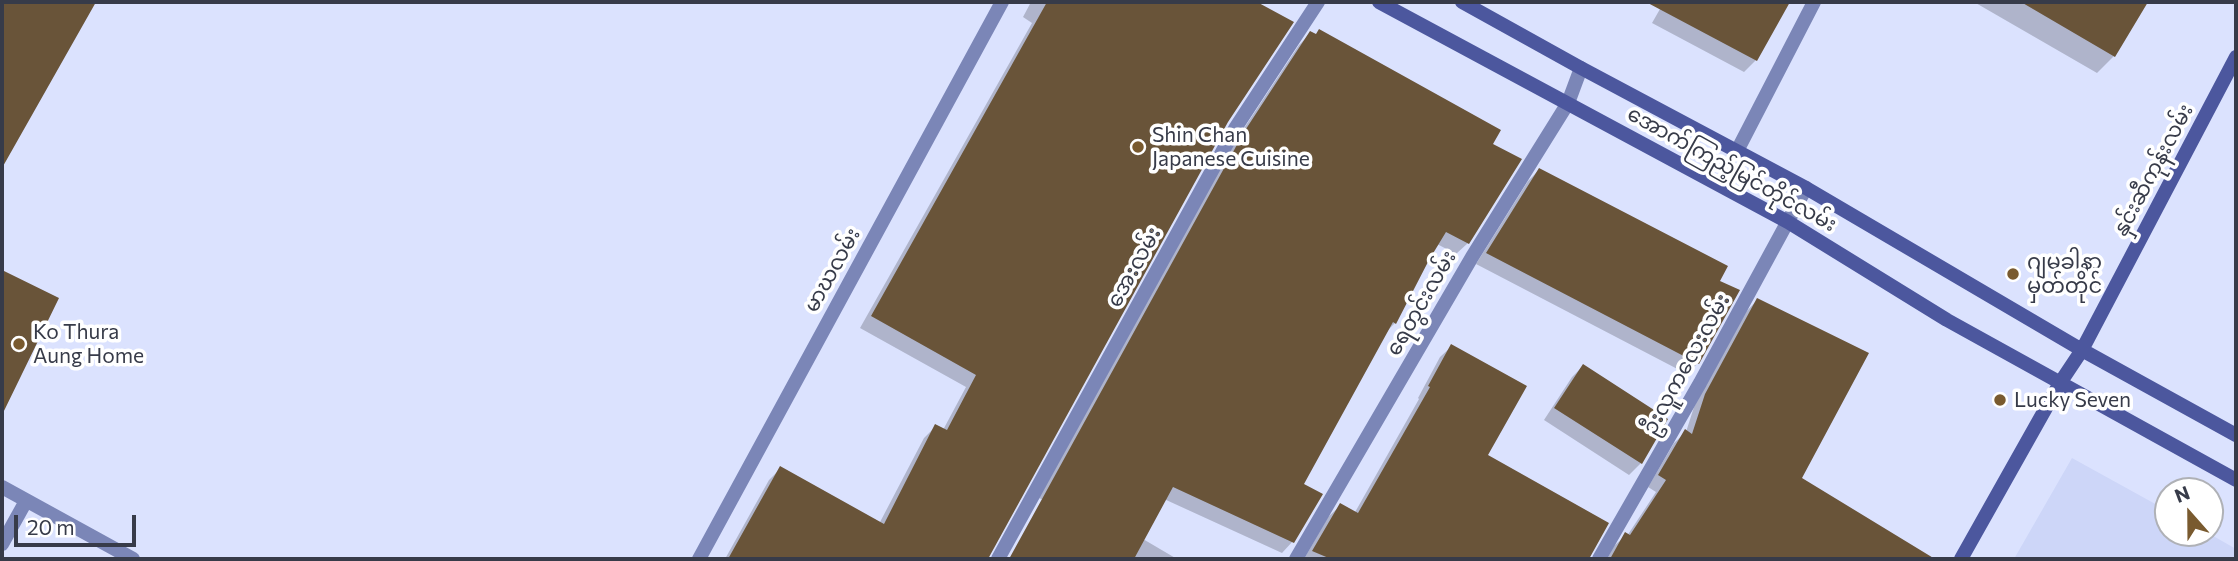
<!DOCTYPE html>
<meta charset="utf-8">
<style>
body{margin:0}
#map{position:relative;width:2238px;height:561px;overflow:hidden;background:#dbe2fe;font-family:Commissioner,sans-serif}
canvas{display:block}
.frame{position:absolute;inset:0;border:4px solid #373b49;pointer-events:none}
.north{position:absolute;left:2154px;top:477px;width:70px;height:70px;box-sizing:border-box;background:#fff;border:2px solid #afb1b6;border-radius:50%;rotate:339deg;font-size:19px;font-weight:700;line-height:28px;text-align:center;color:#373b49}
.north::after{content:'';display:block;margin:auto;width:24px;height:32px;background:#795a2f;clip-path:polygon(50% 0,100% 100%,50% 72%,0 100%)}
.scale{position:absolute;left:14px;top:515px;width:122px;height:32px;box-sizing:border-box;border:4px solid #373b49;border-top:0;padding-left:9px;font-size:21px;line-height:24px;white-space:nowrap;color:#373b49;-webkit-text-stroke:5px #fff;paint-order:stroke}
</style>
<div id="map">
<canvas width="2238" height="561"></canvas>
<div class="frame"></div>
<div class="north">N</div>
<div class="scale">20 m</div>
</div>
<script>
const context = document.querySelector('canvas').getContext('2d');
context.lineJoin = 'round';
function fill(path, color) {
  context.fillStyle = color;
  context.fill(path, 'evenodd');
}
function strokePath(path, color, width, dash) {
  context.strokeStyle = color;
  context.lineWidth = width;
  context.lineCap = dash ? 'butt' : 'round';
  context.setLineDash(dash || []);
  context.stroke(path);
}
function drawText(font, color, halo, rows, align = 'center') {
  context.font = font + ' Commissioner,"Noto Sans Myanmar",sans-serif';
  context.lineWidth = 7;
  context.setLineDash([]);
  context.textBaseline = 'middle';
  context.strokeStyle = halo;
  context.fillStyle = color;
  for (const [text, x, y, turn = 0] of rows) {
    context.save();
    context.translate(x, y);
    context.rotate((+turn || 0) * Math.PI / 180);
    context.textAlign = isNaN(turn) ? turn : align;
    if (halo) context.strokeText(text, 0, 0);
    context.fillText(text, 0, 0);
    context.restore();
  }
}
fill(new Path2D(`
 M2072 458 2168 511V533H2208L2236 549V559H2014Z`), '#cdd6f8');
fill(new Path2D(`
 M2 2H94L2 164Z
 M1031 2H1220L1239 12 1248 2H1253L1291 22 1226 121 1002 480 961 559H725L769 480 780 469 879 524 924 438 936 426 943 430 966 387 860 328 1032 23 1023 17Z
 M1664 2H1778L1785 6 1756 60 1744 72 1652 23Z
 M1974 2H2146L2114 56 2097 73Z
 M1311 33 1491 145 1468 243 1456 254 1437 244 1395 323 1386 332 1302 484 1293 541 1282 553 1164 499 1143 539 1177 559H1022L1050 503 1039 498 1233 145 1299 45Z
 M1539 170 1717 282 1698 363 1687 374 1476 264 1528 181Z
 M2 272 57 299 11 393 2 402Z
 M1757 300 1800 479 1901 540 1889 559H1607L1614 546 1626 535 1627 536 1656 492 1648 487 1674 443 1686 432 1694 407 1746 312Z
 M1452 346 1485 455 1588 559H1304L1328 517 1340 506 1354 514 1419 399 1418 398 1440 357Z
 M1583 366 1666 419 1641 463 1629 475 1544 420 1572 377Z`), '#0003');
fill(new Path2D(`
 M2 2H96L2 168Z
 M1047 2H1257L1294 22 1228 122 988 559H728L780 466 884 524 935 424 947 430 976 375 871 316Z
 M1646 2H1790L1757 61Z
 M2021 2H2148L2115 57Z
 M1319 29 1501 130 1493 144 1522 159 1469 244 1446 232 1429 260 1396 324 1393 322 1304 484 1323 494 1294 543 1173 487 1134 559H1009L1244 132 1310 31 1316 34Z
 M1539 168 1728 266 1720 281 1740 290 1699 364 1486 253Z
 M2 270 59 298 2 415Z
 M1757 298 1869 353 1802 478 1935 559H1610L1625 532 1630 535 1666 480 1658 475 1685 429 1692 434 1705 394Z
 M1451 344 1527 386 1488 455 1609 523 1589 559H1331L1312 551 1340 503 1358 513 1430 387 1428 386Z
 M1583 364 1668 419 1642 464 1554 408Z`), '#695439');
strokePath(new Path2D(`
 M1737 151 1814 2
 M2 487 133 559
 M2 544 26 501
 M699 559 1002 2
 M998 559 1236 127 1318 2
 M1296 559 1472 257 1568 103 1581 68
 M1599 559 1700 383 1806 188`), '#7b86b7', 14);
strokePath(new Path2D(`
 M1379 2 1788 222 1947 320 2236 480
 M1462 2 1581 68 1806 188 2082 350 2236 435
 M1961 559 2060 383 2082 350 2236 57`), '#4c579e', 14);
for (const [x, y, r, color] of [
 [1138,147,7,"#795a2f"],
 [2013,274,7,"#795a2f"],
 [19,344,7,"#795a2f"],
 [2000,400,7,"#795a2f"]
]) {
  const dot = new Path2D();
  dot.arc(x, y, r, 0, 2 * Math.PI);
  context.fillStyle = color;
  context.fill(dot);
  strokePath(dot, '#fff', 2.5);
}
drawText('21px', '#373b49', '#fff', [
 ["Shin Chan",1152,135],
 ["Japanese Cuisine",1152,159],
 ["ဂျမခါနာ",2027,262],
 ["မှတ်တိုင်",2027,286],
 ["Ko Thura",33,332],
 ["Aung Home",33,356],
 ["Lucky Seven",2014,400]
], 'left');
drawText('21px', '#373b49', '#fff', [
 ["အောက်ကြည့်မြင်တိုင်လမ်း",1732,169,29],
 ["နှင်းဆီကုန်းလမ်း",2153,170,-62],
 ["အေးလမ်း",1134,267,-61],
 ["မာဃလမ်း",832,270,-61],
 ["ရေတွင်းလမ်း",1421,303,-60],
 ["ဦးလူကလေးလမ်း",1686,364,-61]
]);
</script>
